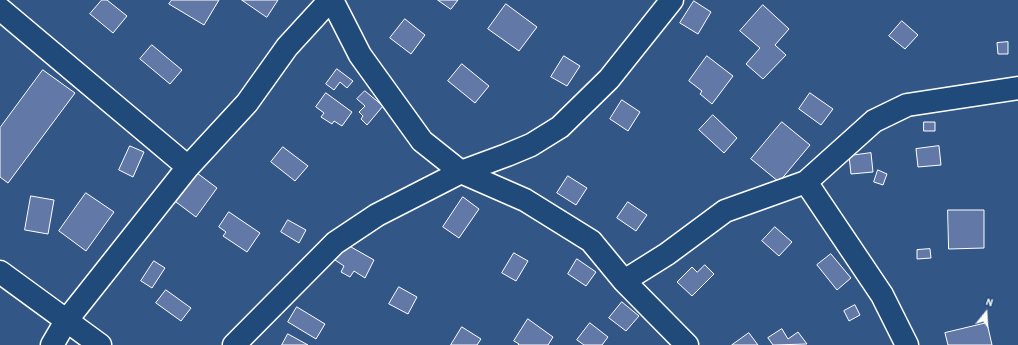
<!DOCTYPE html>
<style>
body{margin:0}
#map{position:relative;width:1018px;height:345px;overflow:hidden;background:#325787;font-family:"Patrick Hand",sans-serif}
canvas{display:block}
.north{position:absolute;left:966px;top:293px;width:40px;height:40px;-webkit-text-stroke:3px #1f4a7a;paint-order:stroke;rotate:18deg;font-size:11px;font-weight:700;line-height:16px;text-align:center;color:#fff}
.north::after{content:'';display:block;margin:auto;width:14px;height:18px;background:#fff;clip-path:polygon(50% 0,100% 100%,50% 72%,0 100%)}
</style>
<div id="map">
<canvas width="1018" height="345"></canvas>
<div class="north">N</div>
</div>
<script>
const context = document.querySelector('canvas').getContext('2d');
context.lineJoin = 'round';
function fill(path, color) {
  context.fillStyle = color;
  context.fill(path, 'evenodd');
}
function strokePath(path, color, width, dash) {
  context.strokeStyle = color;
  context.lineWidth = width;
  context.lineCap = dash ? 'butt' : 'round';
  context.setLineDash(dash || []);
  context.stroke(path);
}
const building = new Path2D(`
 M102 0H107L127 16 113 33 90 14Z
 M172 0H219L204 25 169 4Z
 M242 0H278L267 17Z
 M438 0H458L451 9Z
 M694 1 711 12 698 34 680 23Z
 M506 4 537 27 519 51 488 29Z
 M763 5 789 29 775 45 786 55 763 79 746 64 760 48 740 31Z
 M405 19 425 35 411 54 390 38Z
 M902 21 918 35 905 49 889 36Z
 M1008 42V54H998L997 43Z
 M152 45 182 70 170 84 140 59Z
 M564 56 580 66 567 86 551 77Z
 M707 56 733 76 712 104 700 94 702 91 689 81Z
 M462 64 489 86 475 103 448 81Z
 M337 69 353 81 347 88 340 82 334 90 326 84Z
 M43 70 75 93 8 183 0 177V128Z
 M365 91 383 106 367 125 361 119 363 116 359 112 365 106 357 99Z
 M326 93 352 112 342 126 334 121 332 124 321 117 324 113 316 107Z
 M810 93 833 109 821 125 799 109Z
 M622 100 640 112 628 131 610 119Z
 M713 115 737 138 724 153 699 130Z
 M782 122 810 145 779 182 751 159Z
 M924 122H935V131H924Z
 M130 146 144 152 133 177 119 170Z
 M939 146 941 165 918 167 916 149Z
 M283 147 308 166 295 181 271 162Z
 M871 153 873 172 851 174 849 156Z
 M878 170 887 174 883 185 874 182Z
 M197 173 217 188 196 217 176 202Z
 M568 176 587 188 576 205 557 193Z
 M86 193 114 212 86 251 59 231Z
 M31 196 54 200 48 234 25 230Z
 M463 197 479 209 459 238 443 227Z
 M628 202 647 215 636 231 617 218Z
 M948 210H984V248L949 249Z
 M229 212 260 233 247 252 223 236 226 232 219 227Z
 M288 220 306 230 299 243 281 232Z
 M775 227 792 242 779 256 762 241Z
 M344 243 374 260 365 278 354 271 350 277 341 272 344 266 335 260Z
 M930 249 931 258 917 259V250Z
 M514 253 528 261 516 281 502 273Z
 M831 254 851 278 837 290 817 265Z
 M577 259 596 272 586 286 568 274Z
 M154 261 165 268 152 288 141 281Z
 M705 265 714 274 692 296 677 282 692 267 697 272Z
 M399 287 417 297 408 314 389 304Z
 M166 290 191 308 181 321 156 303Z
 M622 302 639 316 626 331 609 318Z
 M855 305 860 315 849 321 844 311Z
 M297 307 325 324 316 339 288 322Z
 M528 319 553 337 548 345H518L519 344 514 341Z
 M590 323 608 337 602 345H584L577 340Z
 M987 323 992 345H948L945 333Z
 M462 327 481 339 477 345H451Z
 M782 329 788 339 798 332 807 344 773 345 768 338Z
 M749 333 758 345H732Z
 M288 334 308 345H282Z`);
fill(building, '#6278a7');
strokePath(building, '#fff', 1);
const street = new Path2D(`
 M332 0 360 55 422 141 461 172 525 200 591 241 624 281 687 345
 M0 9 188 167
 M806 182 882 295 907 345
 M0 272 100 345
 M624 281 667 254 725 211 806 182 874 121 907 105 1018 88
 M52 345 66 321 188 167 247 103 287 47 330 0
 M234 345 335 243 377 215 461 172 507 155 531 145 560 127 609 79 672 0`);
strokePath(street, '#fff', 25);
strokePath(street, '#1f4a7a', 22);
</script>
